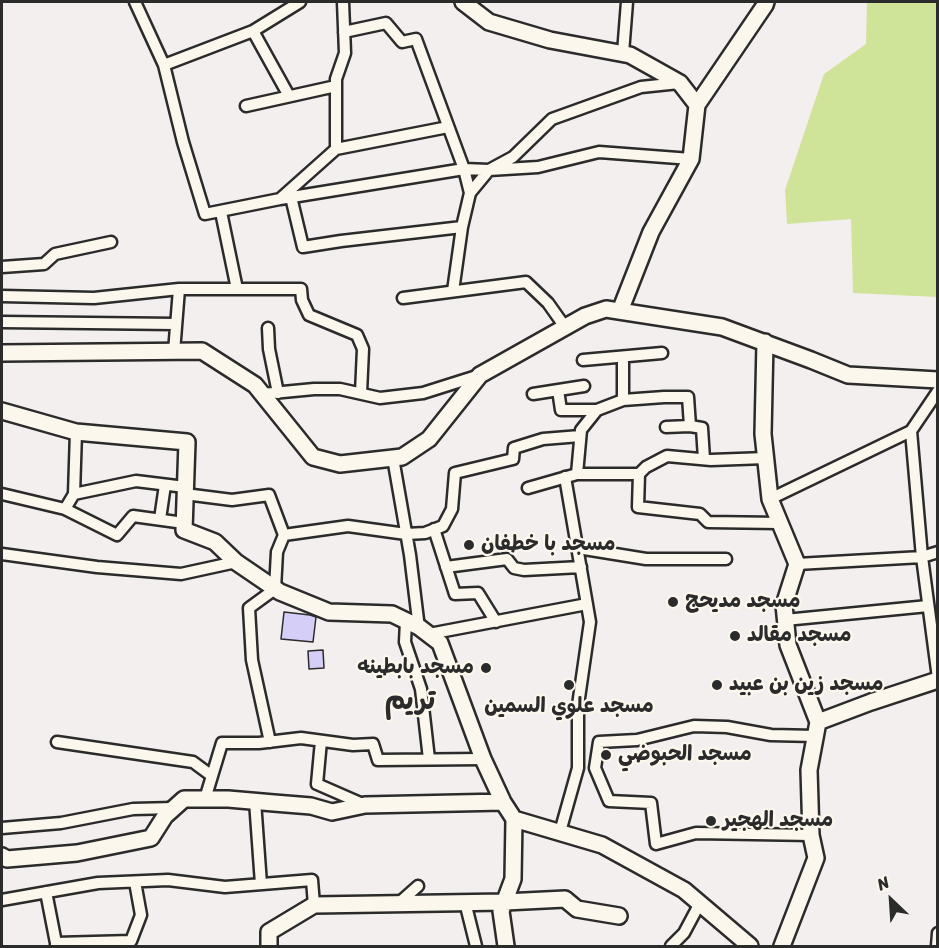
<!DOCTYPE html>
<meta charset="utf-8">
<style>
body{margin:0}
#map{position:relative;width:939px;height:948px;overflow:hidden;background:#f3efee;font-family:Sriracha,sans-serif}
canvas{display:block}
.frame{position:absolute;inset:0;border:3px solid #2b2b2b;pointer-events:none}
.north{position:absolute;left:861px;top:870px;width:60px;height:60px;-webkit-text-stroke:4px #fbf7ec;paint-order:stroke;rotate:335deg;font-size:16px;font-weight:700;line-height:24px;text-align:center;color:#2b2b2b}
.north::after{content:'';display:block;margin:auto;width:21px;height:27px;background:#2b2b2b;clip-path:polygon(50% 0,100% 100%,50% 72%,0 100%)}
</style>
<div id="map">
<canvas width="939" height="948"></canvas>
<div class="frame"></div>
<div class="north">N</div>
</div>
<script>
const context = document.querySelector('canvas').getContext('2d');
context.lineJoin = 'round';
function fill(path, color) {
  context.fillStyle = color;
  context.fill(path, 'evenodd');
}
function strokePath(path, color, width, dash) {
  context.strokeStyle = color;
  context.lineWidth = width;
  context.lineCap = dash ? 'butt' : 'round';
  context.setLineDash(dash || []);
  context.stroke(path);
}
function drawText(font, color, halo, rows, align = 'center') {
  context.font = font + ' Sriracha,"Playpen Sans Arabic",sans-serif';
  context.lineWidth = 4.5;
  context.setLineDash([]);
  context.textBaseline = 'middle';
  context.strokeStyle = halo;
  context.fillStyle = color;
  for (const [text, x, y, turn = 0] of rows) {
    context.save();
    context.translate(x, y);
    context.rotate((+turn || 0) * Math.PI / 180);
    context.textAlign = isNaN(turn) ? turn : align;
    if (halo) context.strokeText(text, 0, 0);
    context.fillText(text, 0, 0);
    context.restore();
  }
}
fill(new Path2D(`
 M867 2H937V297L853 293 851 219 787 224 785 190 824 74 866 44Z`), '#cfe498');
const building = new Path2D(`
 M284 612 310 615 316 617 313 642 281 639Z
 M323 650 324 668 309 669 308 651Z`);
fill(building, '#d5cff7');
strokePath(building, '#2b2b2b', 1.5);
const street = new Path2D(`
 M135 2 164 65 183 142 205 214 280 199 464 169 489 170 538 167 599 152 691 159
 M253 31 289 96
 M344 32 386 23 402 42 416 39 464 169 470 193
 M623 53 627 2
 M164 65 253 31 300 2
 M246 106 336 86
 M336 149V79L345 53 343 2
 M291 197 303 247 341 241 462 227 470 193 489 170 513 157 552 119 641 87 679 83
 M281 198 336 149 448 127
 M221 212 237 289
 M2 267 44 264 55 254 111 242
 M453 291 462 227
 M2 296 94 298 179 289H301L302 300 309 315 357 335 363 349 361 393
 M403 298 526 282 548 303 565 327
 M2 322 176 324
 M268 328 269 349 278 393
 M174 352 179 289
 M623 357V400
 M583 360 662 353
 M558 390 561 410H597
 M938 391 911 431 922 557 938 678
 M262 394 314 389H340L380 398 423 393 480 375
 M533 394 584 386
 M666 427 690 426 702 428 704 459
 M393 458 410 555 418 620 406 621 405 642 421 689 429 759
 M577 474 581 430 597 410 623 400 664 397H688L690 426
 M639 474 638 507 700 514 708 522 780 523
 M528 488 577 474H639L646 467 667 456 711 460 766 458
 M2 494 65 509 74 494 136 481 185 487
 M74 494 76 432
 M185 494 232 500 269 495 284 535
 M770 499 911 431
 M65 509 117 535 133 516 184 523
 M160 519 165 485
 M434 529 455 594 478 593 496 622
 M578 548 646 559H726
 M2 554 97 567 181 574 236 562
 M797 564 922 557 938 552
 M446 567 507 559 514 568 524 570 581 567
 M785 620 928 606
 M429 634 587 604
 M321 741 317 784 365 805
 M57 742 193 762 212 776
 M270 742 252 660 249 608 275 589 277 552 284 535 348 526 406 534 425 533 443 526 452 509 455 473 513 459 514 448 543 439 580 436
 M205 799 222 743H259L301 738 353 745 373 744 378 760 483 759
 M255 801 261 884
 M2 828 61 823 133 809 174 808
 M560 832 578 768V705L590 622 565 477
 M811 835 696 833 656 844 651 803 609 801 595 768 599 742 637 740 694 726 727 727 771 735 815 736
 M46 892 56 943
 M2 900 98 883 168 880 225 887 312 880 314 905
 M400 902 418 886
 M465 902 476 946
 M56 946V943L131 941 141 915 135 882
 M671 946 684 933 700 903
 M937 946 938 933`);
const secondary = new Path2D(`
 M463 2 489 22 550 40 630 55 680 83 697 105 691 159 651 232 620 311
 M697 105 765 5 766 2
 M765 342 763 434 770 499 797 564 784 605 788 645 818 722 809 770 811 835 816 858 782 946
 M2 353 202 351 255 385 313 457 340 464 402 457 429 439 480 375 585 316 606 309 722 327 811 360 848 375 938 380
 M2 411 76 432 187 442 184 530 215 542 236 562 280 592 329 612 392 614 419 627 440 643 483 759 503 802 514 819 513 879 501 911 506 946
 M818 722 871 702 938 680
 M514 819 602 845 684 890 750 946
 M2 856 7 859 77 853 151 838 165 816 184 799H228L274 803 311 806 332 812 365 805 503 802
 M269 946V932L314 905 505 902 565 899 577 909 619 916`);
strokePath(street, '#2b2b2b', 15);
strokePath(secondary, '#2b2b2b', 20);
strokePath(street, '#fbf7ec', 10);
strokePath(secondary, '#fbf7ec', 15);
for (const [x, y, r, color] of [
 [469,545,6,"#2b2b2b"],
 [673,602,6,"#2b2b2b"],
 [735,636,6,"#2b2b2b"],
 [486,668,6,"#2b2b2b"],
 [569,685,6,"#2b2b2b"],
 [717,685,6,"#2b2b2b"],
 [606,755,6,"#2b2b2b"],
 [711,821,6,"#2b2b2b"]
]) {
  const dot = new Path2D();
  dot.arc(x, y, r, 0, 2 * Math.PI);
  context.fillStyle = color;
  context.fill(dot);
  strokePath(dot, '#fbf7ec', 2);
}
drawText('bold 21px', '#2b2b2b', '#fbf7ec', [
 ["مسجد با خطفان",481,545],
 ["مسجد مديحج",685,602],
 ["مسجد مقالد",747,636],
 ["مسجد بابطينه",474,668,"right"],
 ["مسجد زين بن عبيد",729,685],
 ["مسجد علوي السمين",569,707,"center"],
 ["مسجد الحبوضي",618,755],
 ["مسجد الهجير",723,821]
], 'left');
drawText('bold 27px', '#2b2b2b', '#fbf7ec', [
 ["تريم",410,702]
]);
</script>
